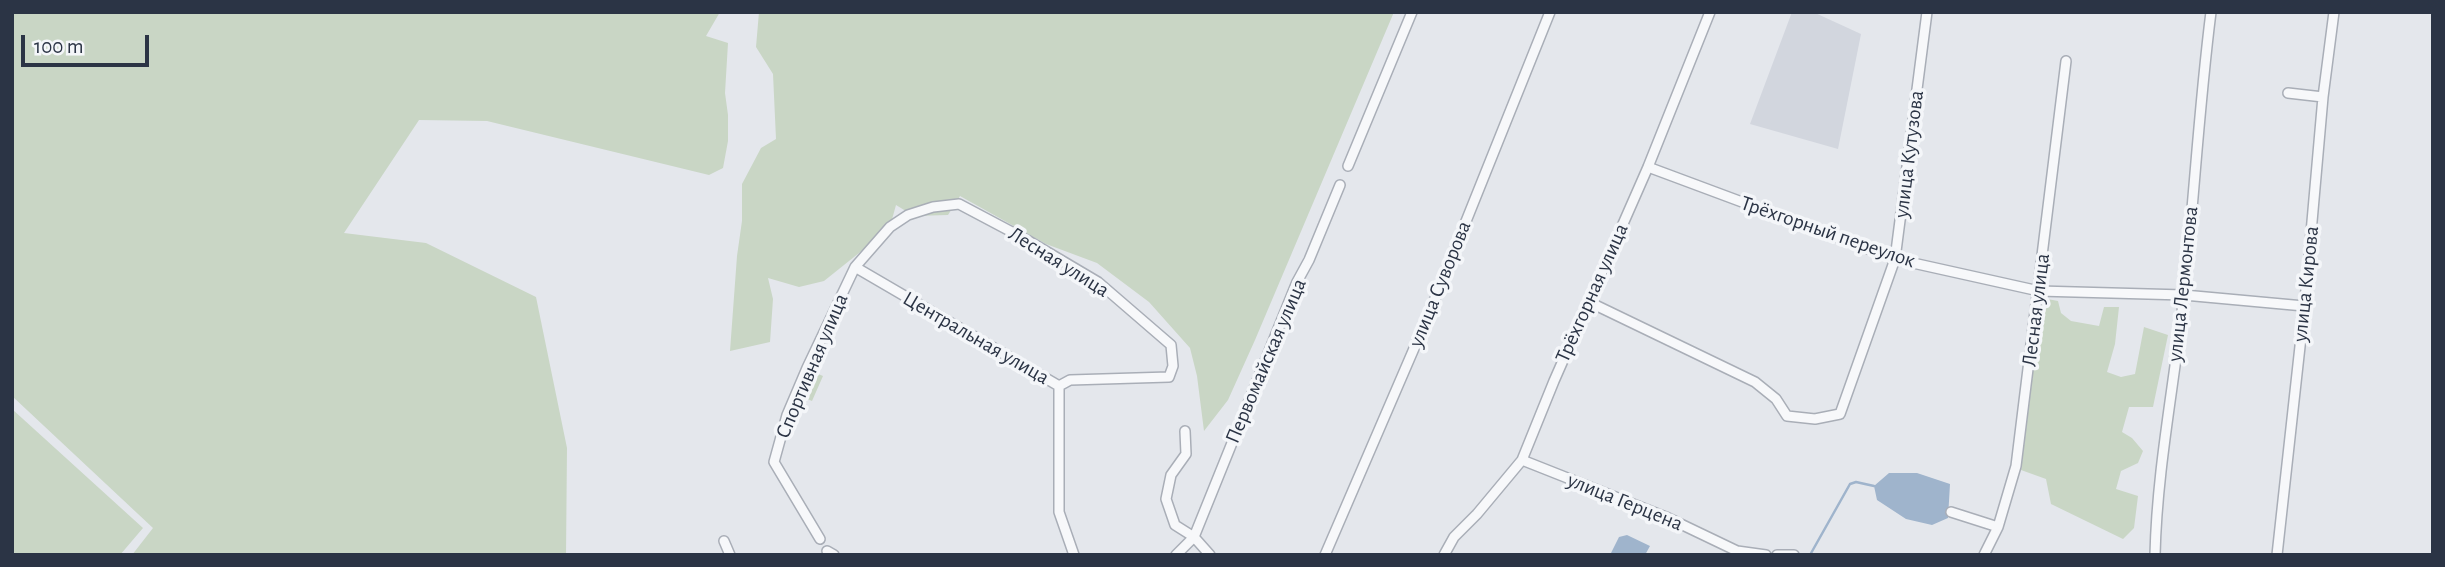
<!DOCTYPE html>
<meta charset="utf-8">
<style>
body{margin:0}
#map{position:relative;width:2445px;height:567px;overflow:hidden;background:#e4e7ec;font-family:"Alegreya Sans",sans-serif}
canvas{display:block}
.frame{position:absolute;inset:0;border:14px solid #2b3445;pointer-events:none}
.scale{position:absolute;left:21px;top:35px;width:128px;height:32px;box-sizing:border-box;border:4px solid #2b3445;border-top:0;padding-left:9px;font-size:21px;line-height:24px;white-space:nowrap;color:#2b3445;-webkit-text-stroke:5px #f4f6f9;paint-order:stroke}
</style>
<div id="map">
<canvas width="2445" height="567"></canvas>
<div class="frame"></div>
<div class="scale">100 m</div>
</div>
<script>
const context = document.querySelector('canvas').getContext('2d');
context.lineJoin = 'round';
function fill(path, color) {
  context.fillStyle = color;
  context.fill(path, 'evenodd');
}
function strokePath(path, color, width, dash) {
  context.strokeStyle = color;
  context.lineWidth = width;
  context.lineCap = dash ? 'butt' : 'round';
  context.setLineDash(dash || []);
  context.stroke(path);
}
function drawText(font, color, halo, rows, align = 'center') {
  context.font = font + ' "Alegreya Sans",sans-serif';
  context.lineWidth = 7;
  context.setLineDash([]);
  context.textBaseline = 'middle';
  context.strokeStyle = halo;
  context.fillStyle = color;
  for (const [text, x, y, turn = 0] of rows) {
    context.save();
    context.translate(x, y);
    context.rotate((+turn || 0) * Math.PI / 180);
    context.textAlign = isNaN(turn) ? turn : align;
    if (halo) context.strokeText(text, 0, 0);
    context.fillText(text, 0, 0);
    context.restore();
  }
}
fill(new Path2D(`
 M1792 12H1813L1861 34 1838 149 1750 124Z`), '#d2d6de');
fill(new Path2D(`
 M12 12H720L706 36 728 43 725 93 728 115V141L723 168 709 175 487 121 419 120 344 233 426 243 536 297 567 448 566 555H132L153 528 12 396Z
 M759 12H1394L1255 340 1228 400 1204 431 1197 376 1190 348 1149 302 1097 263 1046 244 960 196 948 215 914 216 896 205 891 223 879 237 824 281 799 287 768 278 773 299 770 342 730 351 737 256 742 221V184L761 148 776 139 773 74 756 47Z
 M2042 298 2058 301 2061 313 2071 321 2099 326 2104 307H2119L2115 344 2107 372 2121 377 2135 374 2144 327 2168 335 2153 407H2129L2122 432 2132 438 2143 451 2138 463 2121 471 2116 489 2138 496 2134 528 2123 539 2051 504 2046 479 2021 470Z
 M811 371 823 376 812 401 800 396Z
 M12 409 143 528 120 555H12Z`), '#c9d6c5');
fill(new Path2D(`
 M1889 473H1917L1950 484 1948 518 1932 525 1906 519 1877 500 1874 486Z
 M1627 535 1650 546 1645 555H1610L1619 537Z`), '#9fb4cc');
strokePath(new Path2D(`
 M1810 555 1850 484 1856 482 1874 486`), '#9fb4cc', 2.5);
const minor = new Path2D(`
 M2288 93 2323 97
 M1348 166 1412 12
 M1648 167 1895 259 2039 291 2184 295 2304 306
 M855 267 1059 386V512L1074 555
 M1589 302 1755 382 1776 399 1787 416 1815 419 1840 414 1895 259 1927 12
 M1185 431 1186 454 1171 475 1166 499 1175 525 1194 537 1210 555
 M1522 460 1666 517 1737 551 1766 555
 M1951 512 1998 527
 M820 539 774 462 787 415 807 368 855 267 890 227 908 215 933 207 959 204 1027 240 1098 282 1171 345 1173 366 1169 377 1070 380 1059 386
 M724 541 730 555
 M827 551 834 555
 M1176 555 1194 537 1297 282 1309 260 1340 185
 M1325 555 1428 316 1550 12
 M1444 555 1454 537 1477 514 1522 460 1554 381 1648 167 1710 12
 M1777 555H1794
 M1984 555 1998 527 2016 466 2066 61
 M2155 555C2157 467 2175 381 2184 294 2194 200 2199 106 2211 12
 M2277 555 2305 301 2323 97 2334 12`);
strokePath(minor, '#a9aeb7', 12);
strokePath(minor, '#f7f8fa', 9);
drawText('21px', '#2b3445', '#f4f6f9', [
 ["улица Кутузова",1909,154,-83],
 ["Трёхгорный переулок",1828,232,19],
 ["Лесная улица",1059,262,32],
 ["улица Суворова",1440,284,-68],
 ["улица Лермонтова",2183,284,-84],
 ["улица Кирова",2306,284,-84],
 ["Трёхгорная улица",1592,293,-66],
 ["Лесная улица",2036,310,-83],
 ["Центральная улица",976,338,30],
 ["Первомайская улица",1266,361,-67],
 ["Спортивная улица",812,366,-67],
 ["улица Герцена",1625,502,22]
]);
</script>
